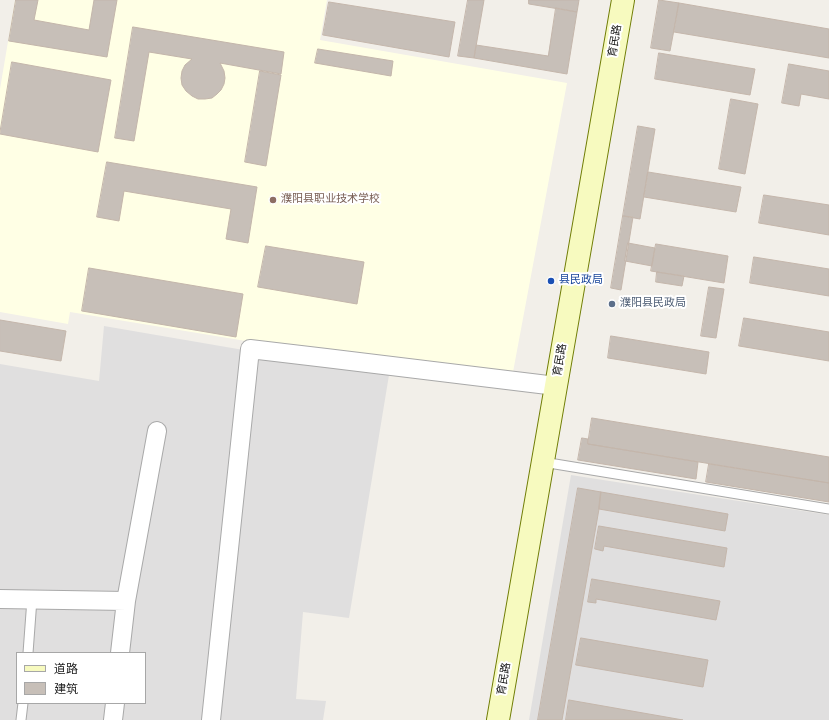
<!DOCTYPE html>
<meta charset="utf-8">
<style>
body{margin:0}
#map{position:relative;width:829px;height:720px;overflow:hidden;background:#f2efe9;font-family:Overpass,"Noto Sans SC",sans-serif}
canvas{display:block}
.legend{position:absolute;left:16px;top:652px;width:130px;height:52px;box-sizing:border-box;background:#fff;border:1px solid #a7a7a7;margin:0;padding:5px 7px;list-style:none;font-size:12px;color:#222}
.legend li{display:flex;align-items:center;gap:8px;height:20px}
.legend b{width:20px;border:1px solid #a7a7a7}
</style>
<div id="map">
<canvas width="829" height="720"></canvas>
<ul class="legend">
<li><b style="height:5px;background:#f7fabf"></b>道路</li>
<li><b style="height:11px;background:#c7bfb8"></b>建筑</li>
</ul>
</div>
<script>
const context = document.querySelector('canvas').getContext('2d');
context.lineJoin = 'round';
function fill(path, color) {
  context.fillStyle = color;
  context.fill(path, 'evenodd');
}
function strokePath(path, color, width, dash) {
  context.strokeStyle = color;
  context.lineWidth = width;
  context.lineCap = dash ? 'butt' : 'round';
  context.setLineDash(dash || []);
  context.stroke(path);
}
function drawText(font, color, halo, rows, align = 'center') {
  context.font = font + ' Overpass,"Noto Sans SC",sans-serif';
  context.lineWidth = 4;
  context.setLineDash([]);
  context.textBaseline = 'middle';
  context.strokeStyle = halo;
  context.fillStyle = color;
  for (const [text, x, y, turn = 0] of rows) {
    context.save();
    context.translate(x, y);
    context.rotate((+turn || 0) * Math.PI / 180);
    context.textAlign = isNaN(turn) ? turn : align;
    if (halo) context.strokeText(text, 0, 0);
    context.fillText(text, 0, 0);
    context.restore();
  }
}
fill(new Path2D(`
 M104 326 389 375 349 618 303 612 296 699 326 701 323 720H0V364L99 381ZM17 653H145V703H17Z
 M571 475 829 515V720H529Z`), '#e0dfdf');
fill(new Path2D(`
 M15 0H327L320 40 567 83 513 372 252 342 70 312 68 324 0 312V89Z`), '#ffffe5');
const building = new Path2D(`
 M16 0H38L34 20 89 30 94 0H117L107 57 9 41Z
 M468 0H484L474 58 458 56Z
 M529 0H579L577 12 529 4Z
 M659 0 679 3 670 51 651 48Z
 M329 2 455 22 449 57 323 35Z
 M679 3 829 29V58L674 32Z
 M556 8 577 12 567 74 474 58 476 45 548 56Z
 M133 27 284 52 281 74 220 63 224 71 225 78 224 84 221 90 217 94 212 98 205 99H198L192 96 186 91 182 85 181 78 182 71 185 65 192 59 149 52 134 141 115 138Z
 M318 49 393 61 391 76 315 63Z
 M659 53 755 69 750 95 655 79Z
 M12 62 111 80 98 152 0 134Z
 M789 64 829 71V99L801 94 799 106 782 103Z
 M260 71 281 75 266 166 245 162Z
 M731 99 758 104 745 174 719 169Z
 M638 126 655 129 640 219 623 216Z
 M107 162 257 187 248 243 226 239 231 209 124 191 119 221 97 217Z
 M648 172 741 187 736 212 644 197Z
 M764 195 829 205V235L759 223Z
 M623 216 633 217 621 290 611 288Z
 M628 243 655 248 652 266 625 261Z
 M656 244 728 256 724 283 651 271Z
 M266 246 364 262 357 304 258 287Z
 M754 257 829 269V296L750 283Z
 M89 268 243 294 236 337 82 311Z
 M657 272 684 276 682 286 656 282Z
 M709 287 724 289 716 338 701 336Z
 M744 318 829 332V361L739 346Z
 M0 320 66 331 61 361 0 351Z
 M611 336 709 352 706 374 608 358Z
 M592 418 829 457V483L588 444Z
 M582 438 588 439V444L698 462 696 479 578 460Z
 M709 464 829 483V502L706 482Z
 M578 488 601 492 599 509 562 720H538Z
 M601 492 728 514 725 531 599 509Z
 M599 526 727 548 724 567 604 546 603 551 595 549Z
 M592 579 720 601 716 620 596 599V603L588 602Z
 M581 638 708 660 703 687 576 665Z
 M569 700 683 720H566Z`);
fill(building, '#c7bfb8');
strokePath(building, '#c4b6ab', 1);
const lane = new Path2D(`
 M543 462 829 509
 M28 653 32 599
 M21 720 23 703`);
const street = new Path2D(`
 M0 599 126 601
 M120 653 126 601 157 431
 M113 720 115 703
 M211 720 250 349 326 358 556 386`);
const secondary = new Path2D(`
 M498 720 623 0`);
strokePath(lane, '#a9a9a9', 11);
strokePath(street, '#a9a9a9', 20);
strokePath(secondary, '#707d05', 24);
strokePath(lane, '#fff', 9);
strokePath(street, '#fff', 18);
strokePath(secondary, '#f7fabf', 22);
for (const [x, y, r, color] of [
 [273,200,4,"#8d6e63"],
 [551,281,4,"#1a4fb4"],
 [612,304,4,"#5c6f8a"]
]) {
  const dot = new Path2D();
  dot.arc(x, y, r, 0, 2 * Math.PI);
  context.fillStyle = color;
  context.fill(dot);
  strokePath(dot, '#fff', 1.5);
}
drawText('11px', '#222', '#fff', [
 ["育民路",616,41,-80],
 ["育民路",561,360,-80],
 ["育民路",505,679,-80]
]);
drawText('11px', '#785e54', '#fff', [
 ["濮阳县职业技术学校",281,200]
], 'left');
drawText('11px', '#164399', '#fff', [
 ["县民政局",559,281]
], 'left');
drawText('11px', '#4e5e75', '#fff', [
 ["濮阳县民政局",620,304]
], 'left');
</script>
